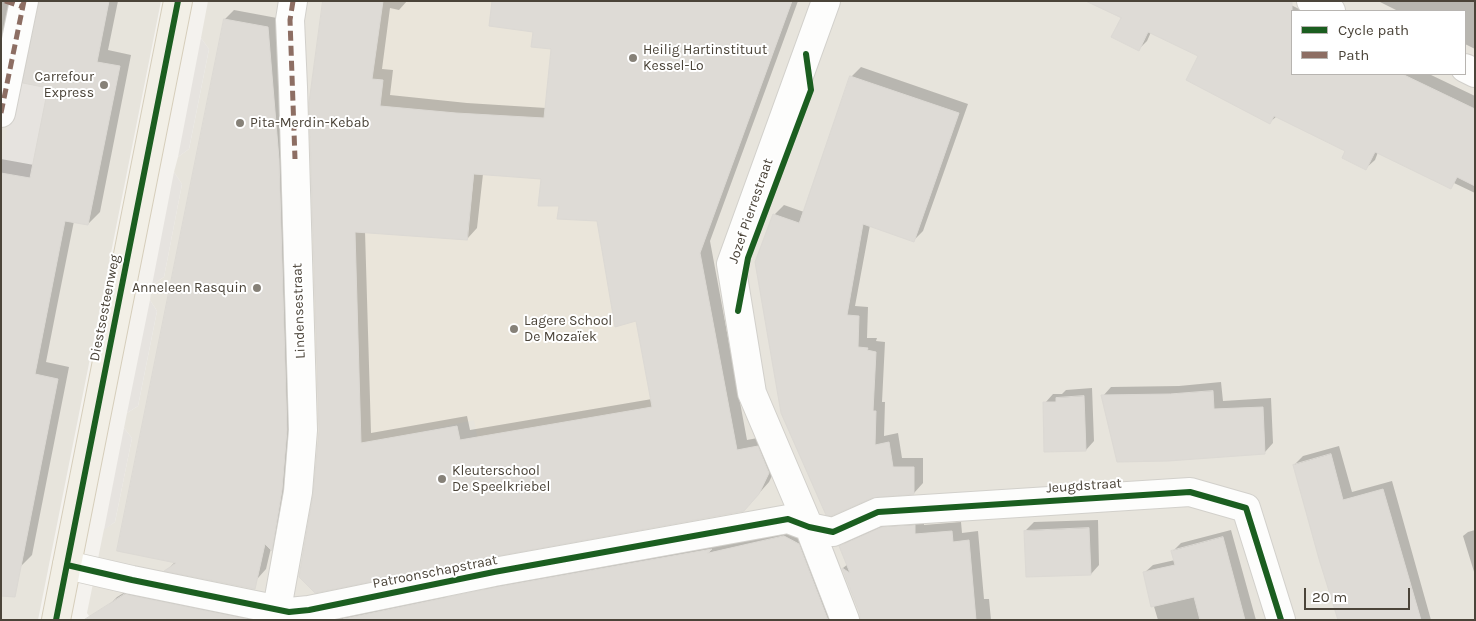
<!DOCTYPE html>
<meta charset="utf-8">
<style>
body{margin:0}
#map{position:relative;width:1476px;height:621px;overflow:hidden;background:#f4f2ee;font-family:Karla,sans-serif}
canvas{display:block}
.frame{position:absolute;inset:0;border:2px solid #4b4439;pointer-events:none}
.legend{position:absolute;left:1291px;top:10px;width:175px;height:65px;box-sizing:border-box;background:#fff;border:1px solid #b7b4b0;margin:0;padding:6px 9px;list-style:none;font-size:15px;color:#4b4439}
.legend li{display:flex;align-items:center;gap:10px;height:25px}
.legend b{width:25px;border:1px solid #b7b4b0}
.scale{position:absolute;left:1304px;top:588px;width:106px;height:22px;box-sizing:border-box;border:2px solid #4b4439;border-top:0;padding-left:6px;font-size:15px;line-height:18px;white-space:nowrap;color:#4b4439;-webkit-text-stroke:4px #fff;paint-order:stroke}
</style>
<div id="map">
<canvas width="1476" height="621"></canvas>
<div class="frame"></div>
<ul class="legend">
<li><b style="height:6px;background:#1b5e20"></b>Cycle path</li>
<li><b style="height:6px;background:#8d6e63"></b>Path</li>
</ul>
<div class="scale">20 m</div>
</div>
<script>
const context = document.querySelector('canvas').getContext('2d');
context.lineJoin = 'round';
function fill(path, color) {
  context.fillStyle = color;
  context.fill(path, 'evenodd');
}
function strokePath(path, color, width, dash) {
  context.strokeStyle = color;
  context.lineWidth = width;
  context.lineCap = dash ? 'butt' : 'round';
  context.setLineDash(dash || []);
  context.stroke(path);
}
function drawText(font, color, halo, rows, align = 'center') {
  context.font = font + ' Karla,sans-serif';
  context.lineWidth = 4;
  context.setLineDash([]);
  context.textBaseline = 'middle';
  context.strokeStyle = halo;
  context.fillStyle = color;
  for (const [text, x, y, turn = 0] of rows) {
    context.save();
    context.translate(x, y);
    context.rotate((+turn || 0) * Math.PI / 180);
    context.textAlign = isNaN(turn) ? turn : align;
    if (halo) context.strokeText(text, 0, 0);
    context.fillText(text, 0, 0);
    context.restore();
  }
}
fill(new Path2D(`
 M1 1H161L38 620H1Z
 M208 1H1475V620H92L87 613 104 529 115 522 132 438 124 428 127 413 138 406 157 311 150 300 152 285 164 277 182 184 174 172 178 157 189 149 209 49 201 38ZM1292 11H1465V74H1292Z`), '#e7e4dc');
fill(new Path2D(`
 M323 1H792L700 253 729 405 645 420 498 546 474 420 370 443 318 474 311 240H355L353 185 397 168 308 162 306 121Z`), '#eae5da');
fill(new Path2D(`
 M201 38 209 49 189 149 178 157Z
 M17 81 48 88 30 178 1 173V158Z
 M174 172 182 184 164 277 152 285Z
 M150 300 157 311 138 406 127 413Z
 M124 428 132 438 115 522 104 530Z`), '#e6e3df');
fill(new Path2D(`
 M1 1H17L1 66Z
 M40 1H118L108 50 131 55 100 212 88 224 74 221 56 311 46 362 69 367 32 555 20 567 1 590V159L34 165 50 87Z
 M325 1H407L399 10 390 8 382 69 393 70 390 95 467 103 546 108 552 48 535 31 493 1H798L710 241 747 440 768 436 779 461 769 482 754 499 315 495 320 430ZM483 174 542 178 560 205 598 220 637 319 652 399 470 430 467 416 371 433 365 231 467 239 477 228Z
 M1283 1 1303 11H1292V74H1429L1475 96V193L1454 183 1450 187 1378 152 1375 160 1366 168 1347 150 1277 116 1270 122 1200 56 1151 32 1147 41 1139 49 1125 12Z
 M1378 1H1475V49L1465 44V11H1398Z
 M234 10 277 18 296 420 280 540 272 549 271 548 266 569 250 587 167 570 175 562 225 19Z
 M861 67 968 104 923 231 914 240 870 225 855 306 868 307 867 338H877L876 341 885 342 882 402H885L884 436 898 433 902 458H923V483L914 493 876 495 774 215 784 205 804 212 851 77Z
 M1221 382 1223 401 1271 398 1273 443 1265 452 1103 396 1111 387 1179 386Z
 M1092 388 1094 441 1086 450 1045 403 1053 394H1062L1066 390Z
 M1339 446 1352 492 1392 481 1431 620H1340L1294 465 1303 456Z
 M924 516V525L961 522 962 533 978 531 984 599H989L991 620H861V614L843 568 848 564 841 547 850 537 892 518Z
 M1098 520 1099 565 1091 574 1025 531 1034 522Z
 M794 527 843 620H488L483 591 492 581Z
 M1231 530 1256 620H1158L1144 573 1153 565 1175 560 1173 551 1181 543Z
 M1475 530V575L1463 536 1468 532Z
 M135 586 255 611 254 620H105L108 606 117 597Z
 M446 592 449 620H327Z`), '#0003');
const building = new Path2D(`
 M39 1H109L97 62 120 66 88 225 65 221 35 374 58 379 15 597 1 596V173L30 178 48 88 23 83Z
 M323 1H383L372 79 383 80 380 106 456 113 544 118 551 49 531 47 533 32 489 26 492 1H792L700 253 737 450 758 446 769 473 759 494 744 511 491 557 315 593 299 577 313 495 319 431 309 103ZM474 174 541 179 538 206H559L557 219 597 221 615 327 636 321 652 407 460 440 457 426 361 443 355 232 467 240Z
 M1086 1H1292V74H1402L1475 109V186L1457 177 1451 189 1375 152 1366 170 1342 158 1345 151 1274 116 1270 124 1186 80 1198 56 1148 32 1139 51 1111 37 1121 18Z
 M224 19 268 27 279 159 287 430 282 490 272 551 265 544 255 589 164 571 176 563 117 551Z
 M850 76 959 113 914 242 863 224 847 315 859 316 858 347 868 348 867 350 876 352 873 411H876L875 445 889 442 893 467H914V494L872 498 831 516 826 515 781 413 755 262 773 214 799 223Z
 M1213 391 1214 409 1263 407 1265 454 1168 461 1117 462 1101 395 1170 394Z
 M1084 396 1086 451 1044 452 1043 402H1056V398Z
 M1331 454 1343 500 1383 489 1421 620H1338L1319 559 1293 465Z
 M915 525V534L952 531 953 542 969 540 976 620H860V614L842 568 850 573 839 546 882 527Z
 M1089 528 1091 575 1026 577 1024 531Z
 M784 536 799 544 828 620 343 619 497 587 712 549 708 553Z
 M1223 537 1245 620H1200L1194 597 1151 607 1143 572 1175 565 1171 551Z
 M125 594 129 595 247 619 84 620Z`);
fill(building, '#dedbd6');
strokePath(building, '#dcd9d4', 1);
const minor = new Path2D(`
 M826 1 731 264 752 393 809 527 845 620
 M1311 1 1331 11
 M1465 68 1475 73
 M1 113 24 1
 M67 565 132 580 289 612 309 610 494 572 788 519 809 527 833 532 878 512 1190 492 1246 508 1281 620
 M275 620 298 492 303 430 293 87 290 20 293 1`);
const major = new Path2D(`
 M56 620 178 1`);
strokePath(minor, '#d2d0cb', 30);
strokePath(major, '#d6cebb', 30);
strokePath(minor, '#fdfdfc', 28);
strokePath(major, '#f2efe6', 28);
strokePath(new Path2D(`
 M5 1 23 7
 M293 1 290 20 295 159
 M1 113 24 1`), '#8d6e63', 5, [10, 5]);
strokePath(new Path2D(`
 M738 311 748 258 811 90 806 54
 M67 565 132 580 289 612 309 610 494 572 788 519 809 527 833 532 878 512 1190 492 1246 508 1281 620
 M56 620 178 1`), '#1b5e20', 6);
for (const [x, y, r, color] of [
 [633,58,5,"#868178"],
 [104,85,5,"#868178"],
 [240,123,5,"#868178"],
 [257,288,5,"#868178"],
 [514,329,5,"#868178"],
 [442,479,5,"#868178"]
]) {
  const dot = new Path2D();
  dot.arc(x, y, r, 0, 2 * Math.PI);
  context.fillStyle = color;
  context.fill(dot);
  strokePath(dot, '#fff', 2);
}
drawText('14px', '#4b4439', '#fff', [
 ["Heilig Hartinstituut",643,50],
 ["Kessel-Lo",643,66],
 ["Carrefour",94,77,"right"],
 ["Express",94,93,"right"],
 ["Pita-Merdin-Kebab",250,123],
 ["Anneleen Rasquin",247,288,"right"],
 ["Lagere School",524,321],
 ["De Mozaïek",524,337],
 ["Kleuterschool",452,471],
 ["De Speelkriebel",452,487]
], 'left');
drawText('14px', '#4b4439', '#fff', [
 ["Jozef Pierrestraat",751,211,-71],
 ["Diestsesteenweg",105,308,-79],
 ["Lindensestraat",299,311,-92],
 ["Jeugdstraat",1084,486,-4],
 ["Patroonschapstraat",435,572,-11]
]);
</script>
